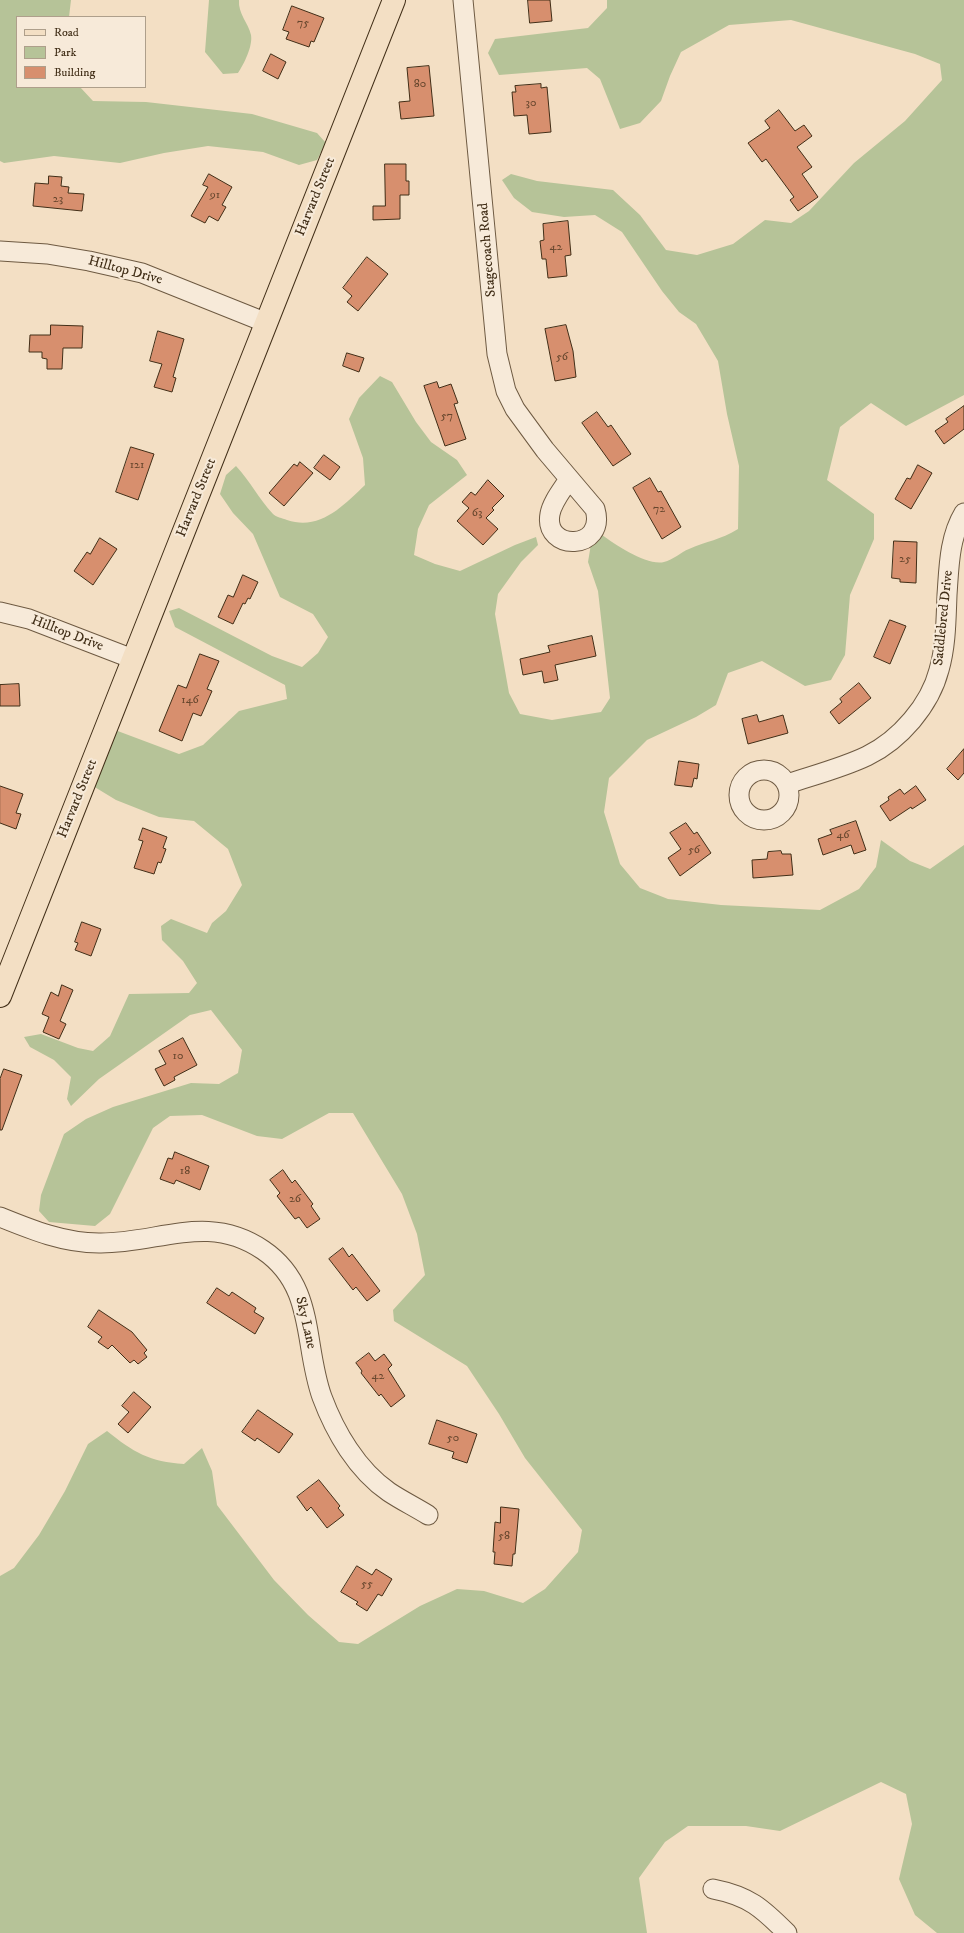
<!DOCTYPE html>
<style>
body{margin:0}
#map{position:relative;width:964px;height:1933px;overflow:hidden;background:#f3dfc4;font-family:"IM FELL DW Pica",serif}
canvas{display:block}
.legend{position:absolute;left:16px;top:16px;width:130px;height:72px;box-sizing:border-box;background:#f7ead9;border:1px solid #ae9f8b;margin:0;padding:5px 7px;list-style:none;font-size:12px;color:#412e17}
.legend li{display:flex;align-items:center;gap:8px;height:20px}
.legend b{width:20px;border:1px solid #ae9f8b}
</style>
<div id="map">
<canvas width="964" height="1933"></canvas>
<ul class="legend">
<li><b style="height:5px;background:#f3dfc4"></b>Road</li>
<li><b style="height:11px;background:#b6c398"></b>Park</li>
<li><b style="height:11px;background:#d78f6e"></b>Building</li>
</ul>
</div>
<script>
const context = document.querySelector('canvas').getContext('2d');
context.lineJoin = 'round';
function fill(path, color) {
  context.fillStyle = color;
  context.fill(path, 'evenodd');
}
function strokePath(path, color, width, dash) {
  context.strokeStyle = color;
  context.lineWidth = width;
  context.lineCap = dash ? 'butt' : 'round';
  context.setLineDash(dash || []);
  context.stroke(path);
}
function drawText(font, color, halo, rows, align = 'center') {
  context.font = font + ' "IM FELL DW Pica",serif';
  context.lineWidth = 4;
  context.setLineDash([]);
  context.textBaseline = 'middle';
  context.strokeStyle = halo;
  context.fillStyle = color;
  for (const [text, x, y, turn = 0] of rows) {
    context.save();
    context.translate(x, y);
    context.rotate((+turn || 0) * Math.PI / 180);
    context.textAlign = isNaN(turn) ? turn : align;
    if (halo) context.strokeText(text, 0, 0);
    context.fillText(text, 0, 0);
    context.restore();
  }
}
fill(new Path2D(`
 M0 0H71L69 17H17V87H80L93 101 146 102 252 114 317 133 326 143 317 160 299 165 263 152 208 146 164 153 120 163 54 156 4 163 0 161Z
 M209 0H239C238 14 248 22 251 35 253 46 244 64 238 73L223 74 205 52Z
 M607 0H964V395L906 426 871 403 840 427 827 480 874 514V539L850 595 845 655 831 680 805 686 762 661 728 673 716 705 696 717 647 740 609 778 604 812 620 864 640 888 668 899 721 905 820 910 859 889 876 867 881 840 910 861 930 869 964 845V1933H937L915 1915 899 1879 912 1824 906 1794 881 1782 780 1831 746 1826H688L665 1842 639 1878 647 1933H0V1576L14 1568 39 1535 65 1491 88 1444 107 1431C133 1452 150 1462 184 1464L202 1448 212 1471 217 1505 274 1580 308 1615 339 1642 358 1644 420 1606 457 1589 484 1591 523 1603 545 1589 578 1552 582 1530 525 1458 499 1414 467 1366 394 1321 393 1310 425 1275 417 1234 402 1194 353 1113H329L282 1139 257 1136 202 1115 170 1116 153 1128 110 1214 95 1226 49 1222 39 1211 41 1195 64 1134 86 1119 113 1107 191 1083 219 1084 238 1073 242 1050 211 1010 190 1015 99 1079 71 1106 67 1099 71 1077 54 1060 30 1047 24 1037 41 1034 78 1048 93 1051 110 1036 129 994 189 993 197 983 183 961 162 940 161 926 171 919 207 933 212 923 226 911 242 885 228 849 194 821 159 817 116 800 93 786 115 730 179 754 203 745 239 711 287 699 285 685 175 627 169 611 179 608 272 656 302 667 318 653 328 637 313 614 280 597 253 534 233 513 220 494 226 475 236 466C250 481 259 499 273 514 276 517 282 518 287 520 320 531 343 506 365 485L363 458 349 419 359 398 380 376 392 382 416 422 431 442 457 460 467 475 429 505 418 529 414 555 435 564 460 571 515 545 536 537 538 545 521 562 498 594 495 614 509 693 520 714 552 720 601 712 610 698 598 591 588 562 592 538 602 535C616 545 647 566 664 562 673 560 681 552 689 549 707 541 720 540 738 529L739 466 727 414 718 361 696 324 679 312 662 291 622 232 595 215 564 217 532 212 514 198 502 180 511 174 537 181 613 190 640 215 666 250 697 255 733 244 765 220 791 223 809 211 854 163 905 121 942 80 940 64 915 54 791 20 729 25 681 52 670 76 661 101 640 123 620 129 600 79 587 68 499 75 488 53 495 39 588 28 607 8Z`), '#b6c398');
const building = new Path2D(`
 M528 0H550L552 21 530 23Z
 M292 6 324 18 314 42 311 41 309 47 286 39 289 32 283 30Z
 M271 54 286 62 278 79 263 71Z
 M429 66 434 116 401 119 399 102 410 101 407 68Z
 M541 84V88L547 87 551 132 529 134 527 115 514 116 512 92H516L515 86Z
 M779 110 795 131 804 125 812 136 797 147 812 167 802 174 818 197 798 211 790 200 794 197 766 159 762 162 748 143 770 128 765 121Z
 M385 164H406V181H409V195H400V219L373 220V206H385Z
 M209 174 232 187 222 205 226 207 218 221 209 216 205 223 191 216 208 187 203 185Z
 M49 176 62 177 61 186 69 187 68 193 84 194 82 211 33 206 35 183 48 184Z
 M568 221 571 255 565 256 567 276 548 278 546 259H542L540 241 544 240 543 224Z
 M367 257 388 274 358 311 347 302 352 296 343 288Z
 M51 325 83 326 82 348H63L62 369H47V359L42 358V352H29L30 335H50Z
 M566 325 573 351 576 377 555 381 545 329Z
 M158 331 184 339 173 377 176 378 172 392 154 387 162 364 150 361Z
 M347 353 364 358 359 372 343 366Z
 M437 382 439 388 451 384 458 403 454 404 466 439 445 446 424 386Z
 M964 406V429L944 444 935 431 948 422 946 419Z
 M597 412 608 427 611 425 631 454 613 466 582 423Z
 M131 447 154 454 138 500 116 492Z
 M324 455 340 467 330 480 314 468Z
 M300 462 313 473 284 506 269 493 294 464 297 466Z
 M918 465 932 473 911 509 895 499 907 478 910 479Z
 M650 478 658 492 661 491 681 527 662 539 633 488Z
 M488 480 504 496 492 508 494 510 486 518 498 529 483 545 457 521 469 508 462 502 471 492 475 495Z
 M100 538 117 549 93 585 74 571 87 552 90 554Z
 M894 541 917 542 916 583 900 582V579L892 578Z
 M243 575 258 582 250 599 248 598 245 604 243 603 233 624 218 617 228 595 233 597Z
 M890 620 906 626 890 664 874 657Z
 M592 636 596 656 555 665 558 680 544 683 542 671 523 675 520 659 550 652 548 646Z
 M200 654 219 661 207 689 212 691 201 716 193 713 182 741 159 731 178 685 186 688Z
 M859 683 871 698 839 724 830 712 842 702 840 699Z
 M19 684 20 706H0V685Z
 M757 715 759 722 783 715 788 733 748 744 742 719Z
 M964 749V773L958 780 947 769Z
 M679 761 699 764 697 779 694 778 692 787 675 785Z
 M0 786 23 794 16 813 21 814 16 829 0 823Z
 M916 786 926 800 912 809 911 807 890 821 880 806 889 800 888 797 900 789 904 794Z
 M856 821 866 850 854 854 851 845 823 855 818 839 832 834 830 830Z
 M686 823 694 834 697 832 711 853 680 876 668 858 681 849 670 833Z
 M143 828 167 837 163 848 166 849 161 863 158 862 154 874 134 868 143 841 139 840Z
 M781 851 782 854H791L793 875 753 878 752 860 767 859 768 852Z
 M82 922 101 929 91 956 75 950 78 943 75 942Z
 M62 985 73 990 60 1021 66 1024 59 1039 43 1032 49 1017 42 1014 51 992 58 996Z
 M183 1038 197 1065 174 1077 175 1080 164 1086 155 1069 166 1064 159 1051Z
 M4 1069 22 1075 2 1130H0V1079Z
 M175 1152 209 1166 200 1190 176 1180 174 1184 160 1179 168 1158 172 1159Z
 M283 1170 292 1183 295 1180 313 1204 311 1206 320 1219 307 1228 299 1217 295 1219 277 1196 280 1193 270 1180Z
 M343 1248 349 1257 352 1254 380 1291 367 1301 356 1287 353 1290 329 1259Z
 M217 1288 229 1296 232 1292 256 1308 254 1312 264 1318 255 1334 207 1303Z
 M99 1310 132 1332 147 1350 144 1353 147 1357 138 1364 134 1360 130 1363 112 1345 108 1349 98 1342 102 1337 88 1327Z
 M369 1353 375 1361 384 1354 392 1365 388 1369 405 1396 391 1407 381 1394 379 1396 361 1373 362 1371 356 1363Z
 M134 1392 151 1407 128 1433 118 1424 129 1412 122 1406Z
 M258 1410 293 1434 279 1453 257 1438 255 1441 242 1432Z
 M437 1420 477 1434 467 1463 452 1458 454 1452 429 1444Z
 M319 1480 340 1506 338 1508 344 1515 327 1528 311 1507 307 1511 297 1497Z
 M501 1507 519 1509 515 1554H513L512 1566 494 1564 495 1552H493L495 1522 500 1523Z
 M357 1566 372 1575 376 1569 392 1579 382 1596 378 1594 367 1611 356 1604 358 1602 341 1592Z`);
fill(building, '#d78f6e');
strokePath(building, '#412e17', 1);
const minor = new Path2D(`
 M463 0 497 354 506 391 515 409 545 450 595 509C607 551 543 552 550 514 552 502 563 489 569 479
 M0 251 47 254 89 261 142 273 267 323
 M0 612 29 619 133 659
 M739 795a25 25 0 1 1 50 0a25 25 0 1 1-50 0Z
 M787 784C814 775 842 768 867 756 900 740 930 705 939 670 946 646 946 620 947 595 949 567 949 538 964 513
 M0 1217C32 1230 64 1243 99 1243 158 1244 207 1212 263 1250 316 1286 303 1344 322 1397 335 1432 357 1470 389 1492 401 1500 415 1507 428 1515
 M713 1889C749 1896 762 1908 787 1933`);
const major = new Path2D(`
 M0 996 394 0`);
strokePath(minor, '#6e5a42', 21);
strokePath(major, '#412e17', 24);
strokePath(minor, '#f7ead9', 19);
strokePath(major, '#f3dfc4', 22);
drawText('12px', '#66462d', null, [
 ["75",303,24],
 ["80",420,85],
 ["30",531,104],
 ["91",215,196],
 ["23",58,200],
 ["42",556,248],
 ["56",562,358],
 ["57",447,417],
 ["121",137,466],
 ["72",659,510],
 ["63",477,514],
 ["25",905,560],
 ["146",190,701],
 ["46",843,836],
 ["56",694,851],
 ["10",178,1057],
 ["18",185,1172],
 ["26",295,1200],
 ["42",378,1377],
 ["50",453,1439],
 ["58",504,1537],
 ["55",367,1585]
]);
drawText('14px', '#412e17', '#f7ead9', [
 ["Harvard Street",316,197,-68],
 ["Stagecoach Road",488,250,-95],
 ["Hilltop Drive",125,271,15],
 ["Harvard Street",197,498,-68],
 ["Saddlebred Drive",944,618,-84],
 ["Hilltop Drive",67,634,21],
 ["Harvard Street",78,799,-68],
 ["Sky Lane",305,1323,77]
]);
</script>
